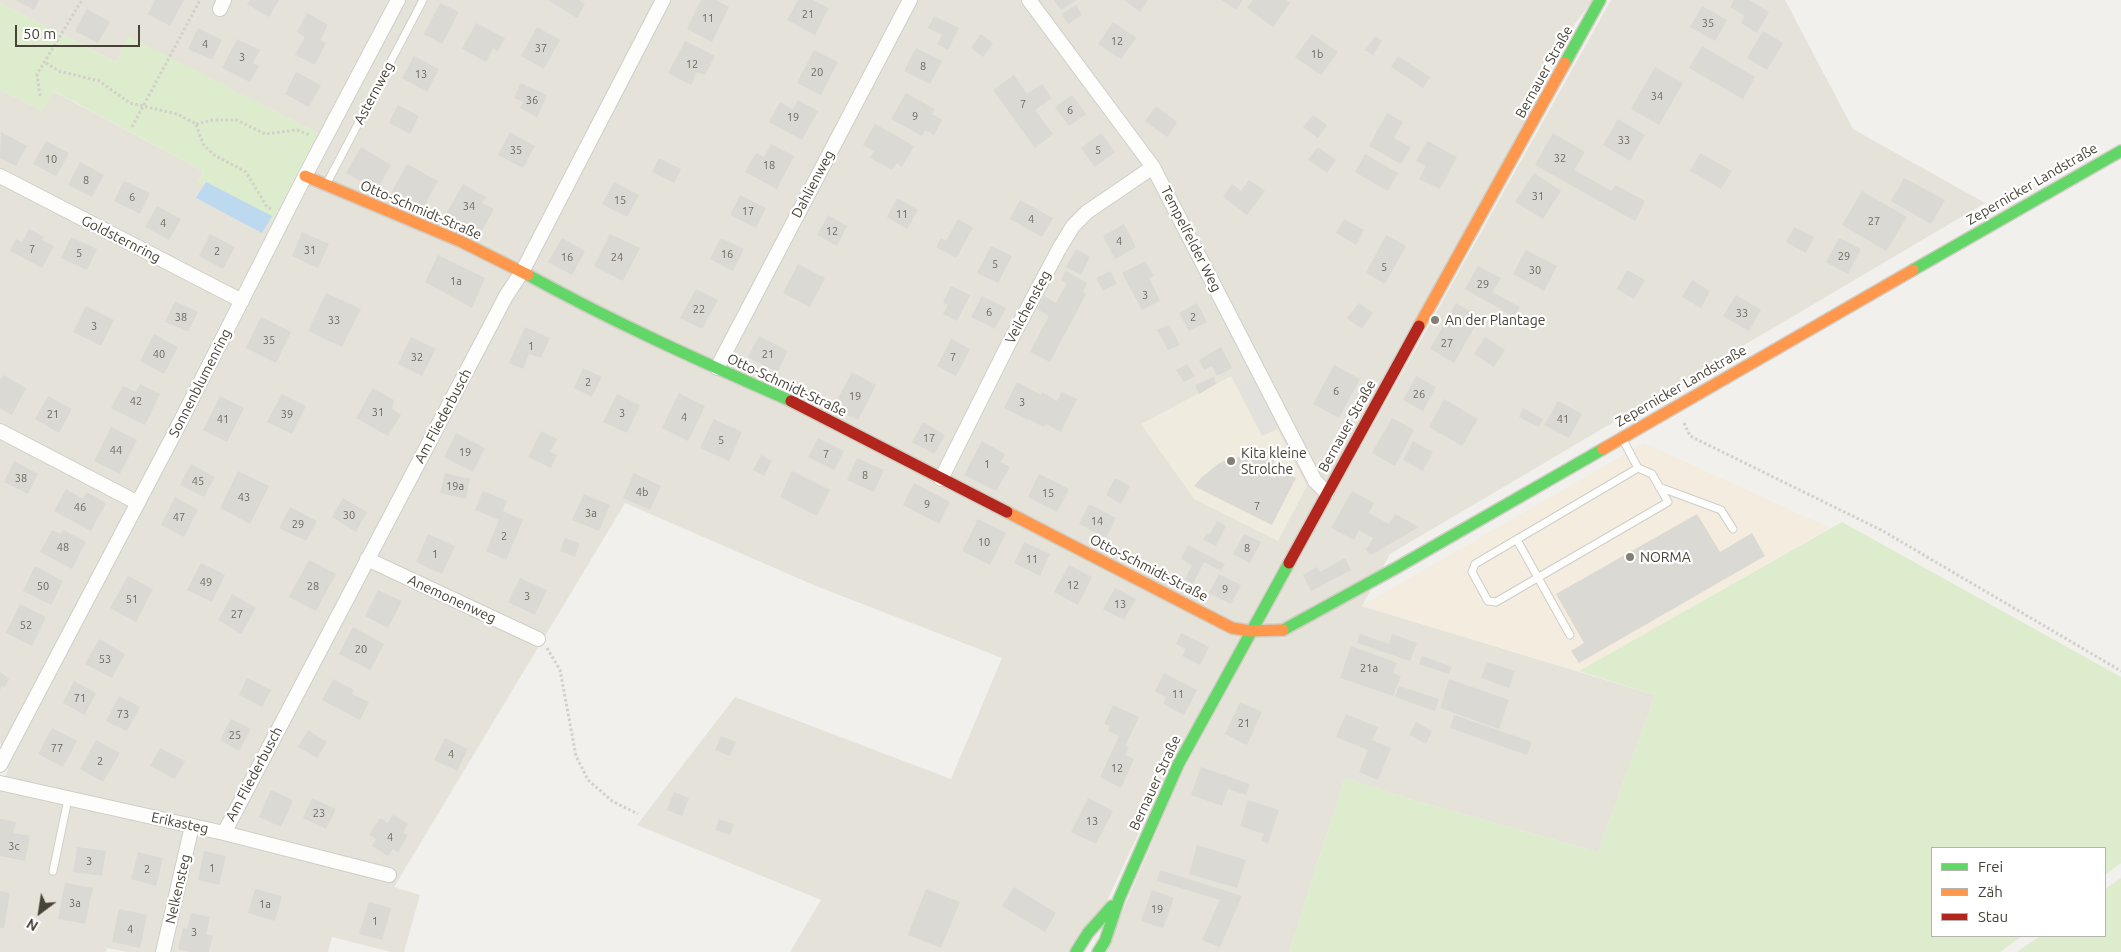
<!DOCTYPE html>
<meta charset="utf-8">
<style>
body{margin:0}
#map{position:relative;width:2121px;height:952px;overflow:hidden;background:#f1f0ec;font-family:Ubuntu,sans-serif}
canvas{display:block}
.legend{position:absolute;left:1931px;top:847px;width:175px;height:90px;box-sizing:border-box;background:#fff;border:1px solid #b6b3af;margin:0;padding:6px 9px;list-style:none;font-size:15px;color:#484237}
.legend li{display:flex;align-items:center;gap:10px;height:25px}
.legend b{width:25px;border:1px solid #b6b3af}
.north{position:absolute;left:15px;top:887px;width:50px;height:50px;-webkit-text-stroke:4px #fff;paint-order:stroke;rotate:211deg;font-size:14px;font-weight:700;line-height:20px;text-align:center;color:#484237}
.north::after{content:'';display:block;margin:auto;width:18px;height:22px;background:#484237;clip-path:polygon(50% 0,100% 100%,50% 72%,0 100%)}
.scale{position:absolute;left:15px;top:25px;width:125px;height:22px;box-sizing:border-box;border:2px solid #484237;border-top:0;padding-left:6px;font-size:15px;line-height:18px;white-space:nowrap;color:#484237;-webkit-text-stroke:4px #fff;paint-order:stroke}
</style>
<div id="map">
<canvas width="2121" height="952"></canvas>
<ul class="legend">
<li><b style="height:6px;background:#63d668"></b>Frei</li>
<li><b style="height:6px;background:#ff974d"></b>Zäh</li>
<li><b style="height:6px;background:#b3261e"></b>Stau</li>
</ul>
<div class="north">N</div>
<div class="scale">50 m</div>
</div>
<script>
const context = document.querySelector('canvas').getContext('2d');
context.lineJoin = 'round';
function fill(path, color) {
  context.fillStyle = color;
  context.fill(path, 'evenodd');
}
function strokePath(path, color, width, dash) {
  context.strokeStyle = color;
  context.lineWidth = width;
  context.lineCap = dash ? 'butt' : 'round';
  context.setLineDash(dash || []);
  context.stroke(path);
}
function drawText(font, color, halo, rows, align = 'center') {
  context.font = font + ' Ubuntu,sans-serif';
  context.lineWidth = 4.5;
  context.setLineDash([]);
  context.textBaseline = 'middle';
  context.strokeStyle = halo;
  context.fillStyle = color;
  for (const [text, x, y, turn = 0] of rows) {
    context.save();
    context.translate(x, y);
    context.rotate((+turn || 0) * Math.PI / 180);
    context.textAlign = isNaN(turn) ? turn : align;
    if (halo) context.strokeText(text, 0, 0);
    context.fillText(text, 0, 0);
    context.restore();
  }
}
fill(new Path2D(`
 M0 0H1593L1558 46 1547 65 1527 120 1168 770 1105 905 1071 952H790L821 900 637 825 735 697 951 779 1002 658 816 586 625 503 394 887 420 895 404 952H391L332 937 328 952H127L107 948 106 952H0V788L8 770 0 741V90L42 111 53 91 203 171 198 182 272 221 318 133 128 37 116 62 0 3Z
 M1611 0H1785L1853 129 1985 203 1390 554 1362 606 1655 695 1598 852 1409 799 1345 778 1289 952H1105L1181 775 1272 606Z`), '#e5e2d9');
fill(new Path2D(`
 M1644 443 1830 528 1579 671 1361 606Z`), '#f3ecdf');
fill(new Path2D(`
 M1231 376 1262 436 1278 429 1307 486 1278 541 1194 499 1141 424Z`), '#efebde');
fill(new Path2D(`
 M0 3 116 62 128 36 318 133 272 221 198 182 203 171 54 91 42 111 0 90Z
 M1842 522 2121 677V863L2105 875V848H1932V936H2022L2000 952H1289L1345 778 1409 799 1598 852 1655 695 1579 671Z
 M2121 878V952H2017L2040 936H2105V889Z`), '#ddeccc');
fill(new Path2D(`
 M1254 380 1278 426 1263 434 1239 388Z`), '#e3e1dd');
fill(new Path2D(`
 M206 182 272 216 262 233 196 198Z`), '#bcd9ef');
fill(new Path2D(`
 M16 0H39L34 10Z
 M155 0H184L170 26 148 14Z
 M250 0H279L269 17 247 4Z
 M548 0H579L585 4 577 18Z
 M701 0H716L729 7 712 42 687 29Z
 M798 0H813L829 8 815 35 787 20Z
 M1054 0H1077L1061 10Z
 M1124 0H1148L1140 12Z
 M1222 0H1243L1236 10Z
 M1253 0H1286L1290 3 1273 27 1247 8Z
 M1734 0H1749L1769 12 1757 33 1741 23 1745 16 1730 7Z
 M440 3 459 12 442 44 424 34Z
 M1076 5 1082 15 1068 24 1062 14Z
 M1702 6 1727 20 1715 41 1690 27Z
 M87 9 110 22 98 43 75 31Z
 M307 13 328 25 320 40 326 43 315 65 295 55 305 37 297 32Z
 M934 16 959 28 948 50 937 44 942 35 928 28Z
 M1113 22 1136 38 1121 59 1098 44Z
 M476 23 505 38 498 51 493 48 486 62 462 49Z
 M537 27 560 40 544 69 521 56Z
 M198 28 222 40 212 60 188 49Z
 M1763 31 1783 43 1767 70 1747 58Z
 M981 34 993 43 983 57 971 48Z
 M1312 34 1338 52 1321 75 1295 57Z
 M1375 36 1382 41 1373 55 1365 50Z
 M237 39 260 50 253 63 259 66 250 82 222 68Z
 M685 41 715 56 705 75 697 72 691 85 668 73Z
 M1702 46 1755 77 1743 99 1689 68Z
 M916 48 942 61 930 84 904 71Z
 M814 50 838 62 821 95 797 83Z
 M414 56 439 69 427 92 402 78Z
 M1398 56 1430 77 1423 88 1391 67Z
 M1655 67 1683 83 1659 125 1631 109Z
 M296 72 321 85 309 107 285 94Z
 M1014 75 1027 94 1042 84 1052 98 1035 110 1053 134 1035 148 993 90Z
 M521 83 547 95 537 117 520 108 523 102 514 98Z
 M906 93 935 109 932 114 942 120 934 135 925 130 922 136 891 119Z
 M1072 95 1086 114 1069 126 1055 107Z
 M798 100 818 111 802 140 769 122 780 102 793 109Z
 M398 105 419 116 410 134 389 123Z
 M1156 106 1177 122 1167 137 1145 121Z
 M1387 113 1403 122 1394 138 1411 147 1401 164 1369 146Z
 M1313 115 1327 125 1318 138 1303 127Z
 M1618 119 1645 135 1630 161 1603 145Z
 M875 124 914 146 902 167 896 163 892 170 870 158 874 151 863 145Z
 M1 132 27 146 16 166 0 158Z
 M510 132 535 146 523 168 498 155Z
 M1101 133 1115 152 1095 167 1081 148Z
 M1553 133 1585 152 1574 170 1612 191 1615 185 1645 201 1635 221 1535 165Z
 M46 141 69 153 56 176 33 164Z
 M1427 141 1457 157 1440 189 1419 179 1426 166 1416 161Z
 M771 144 794 156 777 189 745 172 756 153 764 157Z
 M361 147 391 165 377 190 346 173Z
 M1318 147 1336 160 1327 173 1308 160Z
 M1700 153 1732 171 1721 189 1690 171Z
 M1365 154 1398 173 1388 191 1355 172Z
 M659 158 681 169 674 183 652 172Z
 M80 162 104 175 92 197 68 185Z
 M407 164 438 181 422 210 391 193Z
 M1534 173 1561 191 1543 219 1515 202Z
 M1904 178 1945 200 1931 224 1891 201Z
 M1249 180 1265 191 1247 215 1223 197 1232 184 1241 191Z
 M124 181 150 193 140 214 114 201Z
 M614 182 639 195 627 217 602 204Z
 M463 184 486 197 482 203 494 209 480 234 445 216Z
 M1862 191 1907 217 1886 251 1842 225Z
 M740 195 766 208 756 228 730 215Z
 M897 198 918 210 907 229 887 217Z
 M1020 200 1053 218 1042 237 1010 219Z
 M157 206 181 219 169 240 145 227Z
 M828 215 847 226 837 246 817 235Z
 M958 219 973 228 956 258 936 247 941 238 946 241Z
 M1344 219 1364 230 1356 245 1336 233Z
 M1124 224 1136 247 1115 259 1103 236Z
 M1794 227 1814 237 1806 253 1786 242Z
 M29 229 44 237 42 240 54 246 42 268 10 251 16 239 22 242Z
 M302 232 329 244 318 268 292 256Z
 M210 234 235 247 223 269 199 256Z
 M610 234 640 248 623 281 594 266Z
 M1386 235 1406 246 1385 284 1366 273Z
 M71 237 97 249 87 270 61 258Z
 M562 238 585 251 572 275 548 262Z
 M721 238 744 249 733 271 710 259Z
 M1839 238 1861 249 1848 274 1826 262Z
 M991 246 1012 256 998 283 977 273Z
 M1076 249 1090 257 1081 275 1066 267Z
 M1526 250 1557 266 1544 291 1513 274Z
 M438 255 485 278 472 308 425 282Z
 M1145 261 1154 276 1149 278 1160 301 1142 310 1122 273Z
 M798 264 825 278 810 307 783 293Z
 M1478 266 1501 278 1492 292 1520 307 1514 317 1465 289Z
 M1627 270 1645 280 1634 299 1617 289Z
 M1066 271 1087 283 1083 292 1086 294 1050 362 1030 352 1049 316 1037 309 1044 296 1056 303 1067 283 1061 280Z
 M1110 271 1117 284 1103 291 1096 278Z
 M1692 280 1710 291 1701 308 1682 297Z
 M951 286 970 295 957 321 943 314 948 305 943 302Z
 M696 289 718 300 702 329 680 318Z
 M326 293 361 309 342 347 308 331Z
 M1736 295 1761 310 1749 331 1723 316Z
 M982 296 1006 308 995 329 971 317Z
 M175 301 198 312 188 332 165 322Z
 M1197 303 1207 322 1189 331 1179 313Z
 M1359 303 1373 313 1362 329 1347 318Z
 M1456 303 1480 317 1454 363 1430 349Z
 M86 306 114 320 101 346 73 332Z
 M261 317 291 332 276 363 246 348Z
 M1169 325 1180 345 1168 350 1157 330Z
 M525 327 550 338 541 358 529 354 523 369 509 363Z
 M154 334 178 347 164 374 140 361Z
 M759 336 788 351 777 372 748 357Z
 M411 337 436 349 422 376 398 364Z
 M1485 337 1505 350 1494 367 1474 354Z
 M951 339 970 349 956 376 937 366Z
 M1221 347 1232 368 1217 376 1212 366 1204 370 1199 360Z
 M1187 364 1195 376 1184 382 1176 370Z
 M1334 365 1360 379 1339 418 1313 404Z
 M583 368 602 377 592 397 574 388Z
 M852 372 876 385 858 420 833 408Z
 M3 375 26 388 12 415 0 408V380Z
 M1416 376 1436 387 1423 411 1403 400Z
 M1214 377 1216 384 1199 394 1195 385Z
 M1017 382 1041 395 1042 392 1057 401 1062 392 1077 399 1061 432 1046 424 1044 427 1028 419V420L1004 408Z
 M140 384 160 394 145 425 111 408 123 386 136 392Z
 M373 388 394 400 392 409 401 415 388 436 356 418Z
 M679 393 705 406 688 441 662 428Z
 M282 394 306 406 292 434 267 422Z
 M617 394 640 405 627 433 603 422Z
 M48 396 72 409 59 433 35 419Z
 M220 396 244 408 227 442 203 430Z
 M1444 399 1478 419 1462 446 1429 427Z
 M1558 401 1582 414 1569 438 1544 425Z
 M1523 408 1543 419 1539 427 1519 417Z
 M1392 418 1414 430 1395 466 1372 453Z
 M714 419 742 432 729 461 700 448Z
 M923 422 945 435 934 454 912 442Z
 M111 427 137 440 120 474 94 461Z
 M541 431 557 439 550 452 557 455 551 468 528 457Z
 M456 433 485 448 473 472 444 457Z
 M818 438 844 451 834 470 808 457Z
 M982 441 1005 454 1001 462 1010 467 996 491 964 475Z
 M1413 441 1433 452 1423 471 1403 460Z
 M761 455 772 461 764 476 753 470Z
 M1251 455 1275 458 1269 476 1275 478 1279 470 1296 478 1272 525 1194 486 1201 478 1218 464 1228 459Z
 M857 458 884 470 874 492 847 480Z
 M14 461 38 474 28 494 4 482Z
 M191 464 215 477 204 497 180 485Z
 M238 471 269 486 250 524 220 508Z
 M792 471 830 490 817 516 780 497Z
 M445 473 470 479 466 499 440 493Z
 M634 473 661 486 650 510 623 498Z
 M1039 474 1069 489 1057 512 1028 497Z
 M1115 478 1130 486 1121 504 1106 495Z
 M914 483 950 502 939 524 903 505Z
 M66 489 83 499 87 492 106 503 91 531 54 511Z
 M483 491 507 501 503 511 523 520 506 560 486 551 499 520 475 510Z
 M1352 491 1374 503 1369 513 1389 524 1395 514 1419 527 1371 555 1366 550 1373 538 1359 530 1354 540 1331 528Z
 M584 494 610 505 599 531 572 520Z
 M175 497 198 510 184 537 161 525Z
 M343 498 367 512 356 532 332 517Z
 M1089 504 1116 518 1106 538 1079 524Z
 M290 507 317 521 306 541 279 528Z
 M1697 514 1720 552 1752 533 1765 556 1579 663 1571 651 1584 643 1556 594Z
 M978 519 1006 533 990 565 962 551Z
 M1217 521 1226 526 1216 546 1203 540 1207 533 1210 534Z
 M52 530 60 534 63 530 86 542 72 569 40 552Z
 M428 534 455 546 442 574 416 562Z
 M1244 534 1261 542 1250 563 1233 554Z
 M565 538 580 543 575 557 560 551Z
 M1024 542 1050 554 1040 576 1014 563Z
 M1188 545 1225 564 1221 571 1204 562 1193 584 1185 579 1192 565 1181 559Z
 M1345 558 1351 570 1311 591 1303 575 1317 567 1320 572Z
 M309 560 336 574 316 611 289 597Z
 M201 563 225 575 212 602 187 590Z
 M1069 565 1092 577 1078 605 1054 592Z
 M35 566 63 581 51 605 23 591Z
 M1219 574 1241 585 1231 604 1209 593Z
 M128 576 153 589 136 622 110 608Z
 M520 578 547 590 535 615 508 602Z
 M1115 588 1136 599 1124 620 1103 609Z
 M378 590 402 601 388 628 365 616Z
 M232 594 256 608 241 634 218 620Z
 M20 604 46 617 32 646 6 633Z
 M353 627 384 644 370 670 339 654Z
 M1181 633 1209 647 1200 665 1182 656 1186 649 1176 644Z
 M1360 634 1389 644 1392 634 1417 643 1410 661 1357 643Z
 M99 639 125 654 112 678 85 664Z
 M1351 646 1397 663 1393 673 1401 676 1393 696 1340 678Z
 M1422 656 1452 667 1449 674 1419 664Z
 M1487 662 1515 671 1509 688 1481 678Z
 M0 672 9 679 5 687 2 686 0 690Z
 M1164 673 1197 690 1184 715 1163 704 1166 697 1155 691Z
 M247 678 271 690 262 707 239 695Z
 M333 679 354 690 352 694 369 702 360 720 322 700Z
 M1449 679 1509 700 1499 729 1440 708Z
 M74 681 96 693 85 715 63 703Z
 M1399 686 1439 699 1435 711 1395 697Z
 M119 696 140 707 127 731 106 721Z
 M1240 702 1262 712 1247 745 1225 734Z
 M1113 705 1139 717 1125 746 1129 747 1125 755 1134 759 1121 788 1100 777 1119 736 1108 731 1110 726 1104 724Z
 M1346 714 1378 727 1372 740 1391 748 1378 780 1359 772 1368 750 1336 737Z
 M1454 715 1532 742 1527 755 1450 728Z
 M231 719 251 729 239 751 220 740Z
 M1416 722 1432 731 1426 744 1409 735Z
 M52 728 77 741 63 767 38 754Z
 M308 730 327 742 317 758 298 747Z
 M721 736 736 742 730 756 715 750Z
 M445 738 468 749 457 771 434 760Z
 M96 740 120 753 103 782 80 769Z
 M160 748 185 761 175 779 150 766Z
 M1201 767 1250 784 1246 795 1228 789 1222 806 1191 795Z
 M271 790 293 800 281 827 259 817Z
 M674 792 689 798 682 816 667 810Z
 M312 798 336 809 326 829 303 818Z
 M1088 798 1113 811 1096 844 1071 832Z
 M1248 800 1279 810 1268 844 1261 841 1264 834 1240 826Z
 M393 815 408 824 403 833 408 835 398 852 393 849 388 856 372 846 376 839 369 835 380 818 388 823Z
 M0 819 16 822 13 833 30 836 25 861 0 856Z
 M719 819 734 824 730 835 715 830Z
 M1197 845 1246 860 1237 888 1189 874Z
 M77 847 106 851 102 876 73 872Z
 M204 851 226 856 219 885 198 880Z
 M138 852 163 858 156 886 131 879Z
 M1160 870 1242 896 1220 947 1202 940 1220 900 1157 881Z
 M65 883 93 888 85 924 58 919Z
 M1014 887 1056 913 1045 932 1002 906Z
 M255 889 282 896 275 921 248 913Z
 M926 889 960 902 941 948 908 935Z
 M1152 890 1174 898 1163 928 1141 921Z
 M0 891 10 893 4 928H0Z
 M369 902 391 908 382 940 359 934Z
 M119 909 147 915 140 948 112 942Z
 M191 913 210 917 206 934 213 936 209 952H191L178 949 183 928 187 929Z`), '#dbd9d4');
const lane = new Path2D(`
 M327 183 423 0
 M1623 440 1638 468 1475 564 1472 572 1488 601 1496 602 1668 502 1652 474 1638 468
 M1659 487 1721 510 1733 529
 M1517 540 1570 635
 M53 871 68 799`);
const street = new Path2D(`
 M1029 0 1153 167 1315 481 1327 493
 M220 9 224 0
 M0 176 242 301
 M717 368 910 0
 M0 431 138 503
 M941 479 1008 345 1059 249 1073 226 1087 212 1153 167
 M367 559 538 639
 M0 765 173 436 305 176 398 0
 M0 783 224 833 389 875
 M224 833 506 296 522 272 663 0
 M163 952 192 826`);
const fast = new Path2D(`
 M1565 63 1600 0
 M1913 270 2121 151
 M528 275C613 322 702 362 791 401
 M1283 630 1396 568 1603 449
 M1076 952 1088 933 1112 906
 M1098 952 1105 941 1119 899 1178 765 1289 563`);
const slow = new Path2D(`
 M305 176 462 242 528 275
 M1419 326 1565 63
 M1603 449 1913 270
 M1007 512 1232 628 1250 631 1283 630`);
const jam = new Path2D(`
 M791 401 1007 512
 M1289 563 1419 326`);
strokePath(lane, '#cfcec9', 9);
strokePath(street, '#cfcec9', 16);
strokePath(fast, '#d0cdc3', 14);
strokePath(slow, '#d0cdc3', 14);
strokePath(jam, '#d0cdc3', 14);
strokePath(new Path2D(`
 M46 63 59 71 99 81 130 103 177 114 196 124 203 144 214 155 246 172 267 207 271 209
 M40 96 37 74 82 0
 M196 124 213 120H237L265 134 297 130 310 135
 M132 127 200 0
 M1684 423 1690 436 1883 531 2121 671
 M547 648 560 670 576 756 588 780 612 801 638 814`), '#d1d0cb', 3, [2.5, 2.5]);
strokePath(lane, '#fdfdfc', 7);
strokePath(street, '#fdfdfc', 14);
strokePath(fast, '#63d668', 11);
strokePath(slow, '#ff974d', 11);
strokePath(jam, '#b3261e', 11);
for (const [x, y, r, color] of [
 [1435,320,5,"#837f76"],
 [1231,461,5,"#837f76"],
 [1630,557,5,"#837f76"]
]) {
  const dot = new Path2D();
  dot.arc(x, y, r, 0, 2 * Math.PI);
  context.fillStyle = color;
  context.fill(dot);
  strokePath(dot, '#fff', 2);
}
drawText('11px', '#6e685f', null, [
 ["21",808,14],
 ["11",708,18],
 ["35",1708,23],
 ["12",1117,41],
 ["4",205,44],
 ["37",541,48],
 ["1b",1317,54],
 ["3",242,57],
 ["12",692,64],
 ["8",923,66],
 ["20",817,72],
 ["13",421,74],
 ["34",1657,96],
 ["36",532,100],
 ["7",1023,104],
 ["6",1070,110],
 ["9",915,116],
 ["19",793,117],
 ["33",1624,140],
 ["35",516,150],
 ["5",1098,150],
 ["32",1560,158],
 ["10",51,159],
 ["18",769,165],
 ["8",86,180],
 ["31",1538,196],
 ["6",132,197],
 ["15",620,200],
 ["34",469,206],
 ["17",748,211],
 ["11",902,214],
 ["4",1031,219],
 ["27",1874,221],
 ["4",163,223],
 ["12",832,231],
 ["4",1119,241],
 ["7",32,249],
 ["31",310,250],
 ["2",217,251],
 ["5",79,253],
 ["16",727,254],
 ["29",1844,256],
 ["16",567,257],
 ["24",617,257],
 ["5",995,264],
 ["5",1384,267],
 ["30",1535,270],
 ["1a",456,281],
 ["29",1483,284],
 ["3",1145,295],
 ["22",699,309],
 ["6",989,312],
 ["33",1742,313],
 ["38",181,317],
 ["2",1193,317],
 ["33",334,320],
 ["3",94,326],
 ["35",269,340],
 ["27",1447,343],
 ["1",531,346],
 ["40",159,354],
 ["21",768,354],
 ["32",417,357],
 ["7",953,357],
 ["2",588,382],
 ["6",1336,391],
 ["26",1419,394],
 ["19",855,396],
 ["42",136,401],
 ["3",1022,402],
 ["31",378,412],
 ["3",622,413],
 ["21",53,414],
 ["39",287,414],
 ["4",684,417],
 ["41",223,419],
 ["41",1563,419],
 ["17",929,438],
 ["5",721,440],
 ["44",116,450],
 ["19",465,452],
 ["7",826,454],
 ["1",987,464],
 ["8",865,475],
 ["38",21,478],
 ["45",198,481],
 ["19a",455,486],
 ["4b",642,492],
 ["15",1048,493],
 ["43",244,497],
 ["9",927,504],
 ["7",1257,506],
 ["46",80,507],
 ["3a",591,513],
 ["30",349,515],
 ["47",179,517],
 ["14",1097,521],
 ["29",298,524],
 ["2",504,536],
 ["10",984,542],
 ["48",63,547],
 ["8",1247,548],
 ["1",435,554],
 ["11",1032,559],
 ["49",206,582],
 ["12",1073,585],
 ["50",43,586],
 ["28",313,586],
 ["9",1225,589],
 ["3",527,596],
 ["51",132,599],
 ["13",1120,604],
 ["27",237,614],
 ["52",26,625],
 ["20",361,649],
 ["53",105,659],
 ["21a",1369,668],
 ["11",1178,694],
 ["71",80,698],
 ["73",123,714],
 ["21",1244,723],
 ["25",235,735],
 ["77",57,748],
 ["4",451,754],
 ["2",100,761],
 ["12",1117,768],
 ["23",319,813],
 ["13",1092,821],
 ["4",390,837],
 ["3c",14,846],
 ["3",89,861],
 ["1",212,868],
 ["2",147,869],
 ["3a",75,903],
 ["1a",265,904],
 ["19",1157,909],
 ["1",375,921],
 ["4",130,929],
 ["3",194,932]
]);
drawText('14px', '#484237', '#fff', [
 ["Bernauer Straße",1544,72,-61],
 ["Asternweg",374,93,-62],
 ["Dahlienweg",813,184,-62],
 ["Zepernicker Landstraße",2032,184,-30],
 ["Otto-Schmidt-Straße",421,210,23],
 ["Goldsternring",121,239,27],
 ["Tempelfelder Weg",1191,239,63],
 ["Veilchensteg",1028,307,-62],
 ["Sonnenblumenring",200,383,-63],
 ["Otto-Schmidt-Straße",787,385,25],
 ["Zepernicker Landstraße",1681,386,-30],
 ["Am Fliederbusch",443,416,-62],
 ["Bernauer Straße",1347,426,-61],
 ["Otto-Schmidt-Straße",1149,568,27],
 ["Anemonenweg",452,599,25],
 ["Am Fliederbusch",254,774,-62],
 ["Bernauer Straße",1155,783,-65],
 ["Erikasteg",180,823,12],
 ["Nelkensteg",178,889,-77]
]);
drawText('14px', '#484237', '#fff', [
 ["An der Plantage",1445,320],
 ["Kita kleine",1241,453],
 ["Strolche",1241,469],
 ["NORMA",1640,557]
], 'left');
</script>
